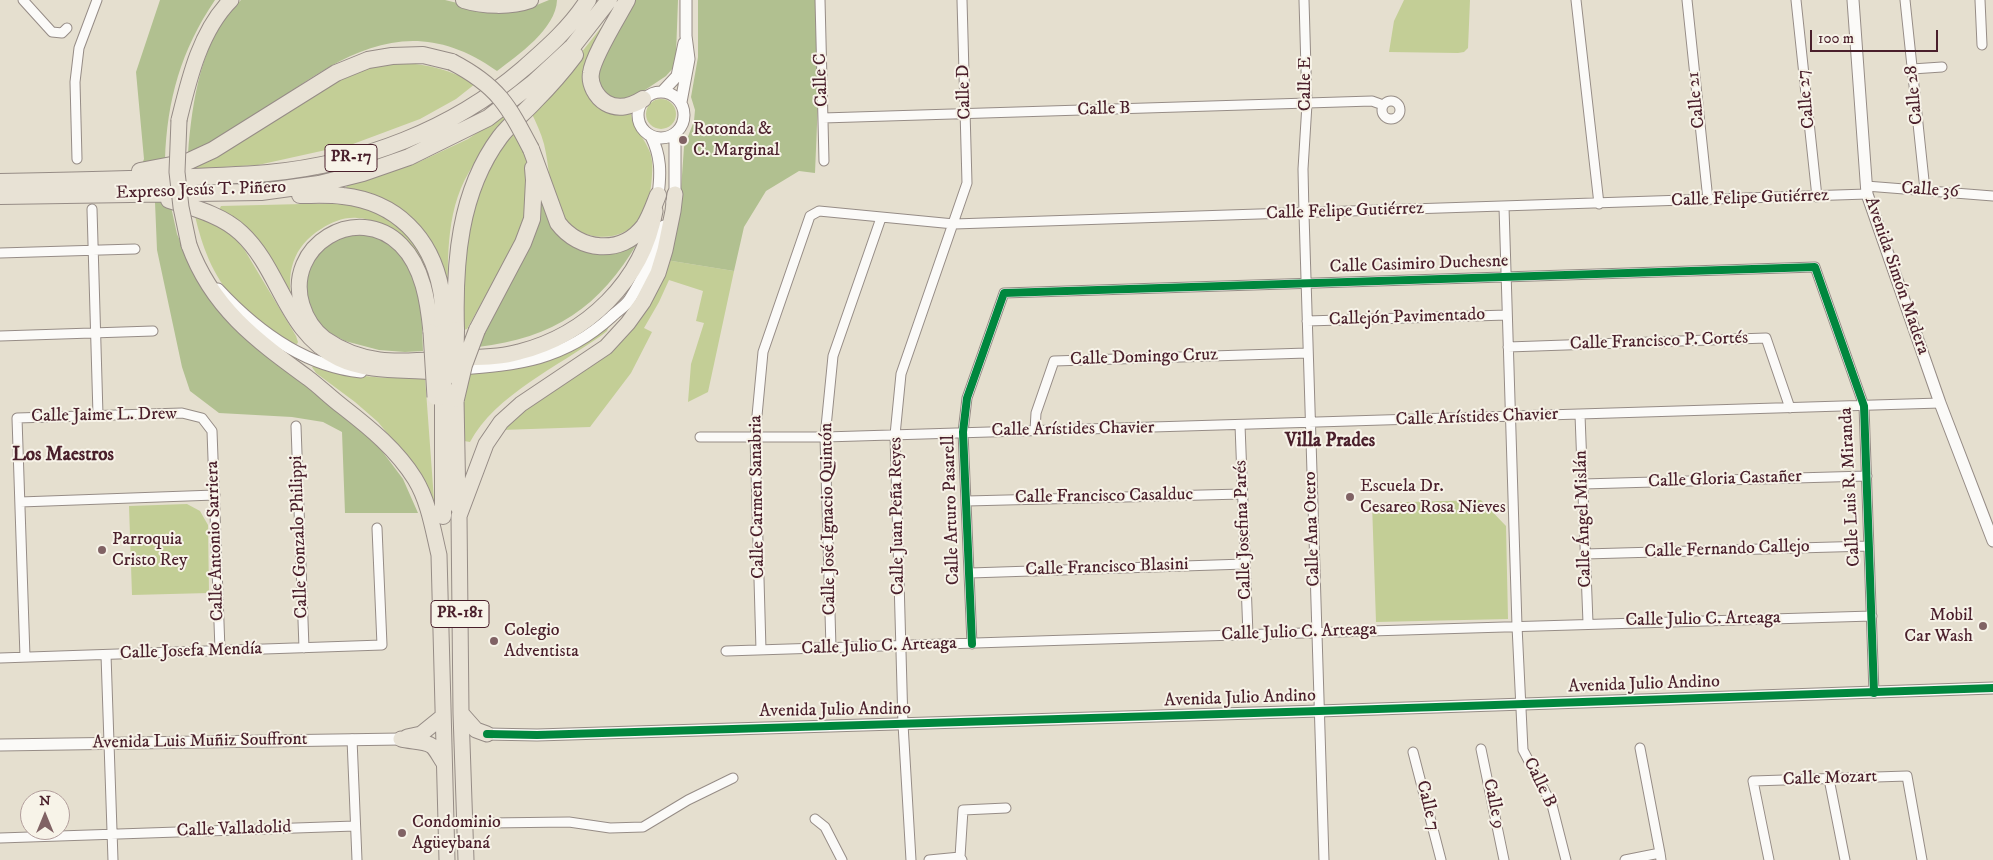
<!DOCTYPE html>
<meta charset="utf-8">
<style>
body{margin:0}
#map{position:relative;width:1993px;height:860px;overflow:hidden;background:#e5dfcf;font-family:"IM FELL DW Pica",serif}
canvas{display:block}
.north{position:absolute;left:20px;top:790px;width:50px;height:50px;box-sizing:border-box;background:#f7f3e8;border:1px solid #b29e9c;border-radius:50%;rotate:0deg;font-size:14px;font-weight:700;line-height:20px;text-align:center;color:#4a1f2b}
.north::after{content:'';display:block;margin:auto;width:18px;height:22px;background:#806264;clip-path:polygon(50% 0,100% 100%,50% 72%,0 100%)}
.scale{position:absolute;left:1810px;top:30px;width:128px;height:22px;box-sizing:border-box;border:2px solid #4a1f2b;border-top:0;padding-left:6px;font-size:15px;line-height:18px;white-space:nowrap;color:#4a1f2b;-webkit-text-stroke:4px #f7f3e8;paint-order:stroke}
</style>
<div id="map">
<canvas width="1993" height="860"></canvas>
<div class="north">N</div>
<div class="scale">100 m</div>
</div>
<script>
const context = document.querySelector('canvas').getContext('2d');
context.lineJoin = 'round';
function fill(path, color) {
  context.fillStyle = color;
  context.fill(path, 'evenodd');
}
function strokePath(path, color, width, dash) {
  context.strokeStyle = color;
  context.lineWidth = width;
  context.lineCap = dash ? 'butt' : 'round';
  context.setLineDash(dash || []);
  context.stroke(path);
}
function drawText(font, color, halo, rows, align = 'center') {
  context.font = font + ' "IM FELL DW Pica",serif';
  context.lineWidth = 4;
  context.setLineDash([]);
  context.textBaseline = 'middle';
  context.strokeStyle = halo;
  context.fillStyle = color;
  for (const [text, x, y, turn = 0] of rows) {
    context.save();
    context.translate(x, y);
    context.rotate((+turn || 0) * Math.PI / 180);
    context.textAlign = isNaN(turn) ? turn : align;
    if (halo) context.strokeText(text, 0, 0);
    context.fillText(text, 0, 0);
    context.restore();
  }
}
fill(new Path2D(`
 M1404 0H1470L1468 48 1464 52 1458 53 1389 52 1394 21Z
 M604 24 590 91 631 111C631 127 642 134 648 148 652 155 653 165 652 174 651 196 646 221 624 232 599 244 568 233 557 207 549 187 549 164 544 144 541 133 536 122 531 112L562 77Z
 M401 63C429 64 451 70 475 84L456 99 420 119 353 144 258 165 189 169 358 68Z
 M646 114a15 15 0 1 1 30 0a15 15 0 1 1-30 0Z
 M505 114 509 120C495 137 480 153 469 172 444 214 448 267 448 314L443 283 383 200 364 192 346 188 347 185 419 162 468 139Z
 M514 128 525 155 528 169 524 218 516 241 467 329 464 330 461 321 464 253 478 183Z
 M344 203 362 206 394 222 421 249 433 288 431 289C424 279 401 237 393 232 383 226 370 218 357 218 344 217 332 222 321 229 293 246 285 274 293 305L218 212 221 206Z
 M195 216 215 224 232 235 244 249 296 336 298 342 297 344C285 343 273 332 264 325 254 316 243 309 234 299 213 276 202 246 195 216Z
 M666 260 734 271 708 392 688 402 691 364 704 323 696 321 703 291 669 280 659 302 644 328 652 332 631 373 590 427 501 430 518 412 608 350Z
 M609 325 607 331 602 335C559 366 495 395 470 442L464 441V403L470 371 510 368Z
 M315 364C356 378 383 379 425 377L434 500 433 502 397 445 378 422 355 402 316 373 312 367Z
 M1481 500 1506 526 1508 619 1376 622 1372 503Z
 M187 504 200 511 208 525 209 593 132 595 129 506Z`), '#c3ce96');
fill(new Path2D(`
 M160 0H215C181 50 167 100 165 160L142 164 144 159 136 72Z
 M241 0H445L486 10 532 7 549 0H557C556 29 518 55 497 71 400 2 329 66 248 121 229 133 208 143 188 154 192 102 201 37 241 0Z
 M634 0H678L676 54 674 67 666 76 633 98 622 100 609 96 602 89 598 76 601 64Z
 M698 0H815L818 100 815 173 799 171 766 191 744 227 734 271 666 260 679 218 684 147 694 121 695 110 691 97 698 57Z
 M155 202H170L177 234 183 248 209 297 225 318 247 338 364 431 382 451 403 479 418 513H345L342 432 323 422 292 417 219 413 190 391 182 367 157 250Z
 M542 202H545L573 240 638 242C600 307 554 338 478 347L539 204Z
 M369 233 396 247 414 278 421 305 423 351 405 352 379 350 345 341 330 333 318 323 308 308 305 279 316 250 332 239Z`), '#b1c090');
const minor = new Path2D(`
 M23 0 52 32 62 33 67 28
 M820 0 824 161
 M1304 0 1307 104 1303 169 1304 214 1324 860
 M1576 0 1599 204
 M1687 0 1708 200
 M1796 0 1817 197
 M1905 0 1925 190
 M1980 0 1982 45
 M1912 69 1942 67
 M1382 110a9 9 0 1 1 18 0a9 9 0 1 1-18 0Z
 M823 118 1372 101 1383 105
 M77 159 75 82 79 48 97 0
 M1866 186 1993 196
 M1504 207 1517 626 1523 750 1552 805 1566 860
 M92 209 98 415
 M0 253 135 249
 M1307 321 1507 315
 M0 336 153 331
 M1508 347 1766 338 1790 408
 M1580 415 1588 623
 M1240 425 1248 635
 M296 426 304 648
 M1035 430 1036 413 1054 361 1307 353
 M700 437H825L1940 403
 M1583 484 1867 476
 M967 501 1242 494
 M20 502 215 495
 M1585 554 1869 546
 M970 573 1245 564
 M972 644 963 432 967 398 1004 293 1815 267 1864 406 1874 693
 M831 648 825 437 833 356 881 218
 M761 650 755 437 763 352 810 216 819 211 954 224 1867 194
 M726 651C1108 639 1490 625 1872 616
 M106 655 113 860
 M25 657 17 418 182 413 202 418 212 431 220 650
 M0 658 382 645 377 528
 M352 739 357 860
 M1640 748 1660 853
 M1481 749 1504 860
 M1413 752 1441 860
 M1829 779 1845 860
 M815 819 825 827 842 860
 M489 823 569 822 610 828 643 827 688 800 733 778
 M0 838 355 826
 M960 857 963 810 1006 808
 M911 860 903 724 895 435 901 374 967 183 962 0
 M929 860 960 857 962 860
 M1625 860 1660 853 1661 860
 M1769 860 1753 781 1907 776 1922 860`);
const tertiary = new Path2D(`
 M1853 0 1867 194 1940 403 1993 541
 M663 91 677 76 684 43
 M638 115a23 23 0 1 1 46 0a23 23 0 1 1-46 0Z
 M681 102 689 59 686 36V0
 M651 136C661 156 661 173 658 195
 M672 202 675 189V134
 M218 289C256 330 303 366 361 372
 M457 369C518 365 564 360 611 317 617 311 626 306 630 299 645 276 655 251 664 226
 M487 734 537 735 1319 711 1993 688
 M0 745 401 739`);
const trunk = new Path2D(`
 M179 120C189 79 200 31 231 0
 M189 245C212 308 256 340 308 378 320 387 331 398 343 407 370 428 397 450 415 479 429 502 433 530 439 555L447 860
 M431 332C428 302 423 267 401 245 357 201 284 246 302 305 306 318 313 330 325 339 364 366 399 362 444 359 468 357 496 359 519 352 586 335 643 281 655 211
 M456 399 458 507
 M461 713 476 730 487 734
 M407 737 421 734 442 717
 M401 739C410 742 424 740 432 746 437 750 440 758 444 763
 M466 860 461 713 459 516 486 444 501 422 521 404 606 347 628 323 643 302 658 273 665 250 673 211 675 194`);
const motorway = new Path2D(`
 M464 0C483 6 511 7 530 0
 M627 0C618 17 593 56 591 73 589 84 596 97 606 103 618 110 632 106 643 99
 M531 149 558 223C579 251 621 256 644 226 650 217 654 205 658 195
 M140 171 187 162 213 150 336 73 368 60 392 56 423 55 452 62
 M0 182C53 181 106 180 159 178 195 177 232 176 268 173 362 164 452 130 523 69 547 48 571 27 588 0
 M300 195C314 195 329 194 343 196 396 202 431 237 441 290 444 304 442 319 443 332
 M0 196 261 192 319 184 363 173 409 157 488 118 533 83 573 46 609 0
 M169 200C194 208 222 215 241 233 281 270 285 332 339 358 366 371 399 369 429 371
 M456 330C454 263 459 192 500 137 510 124 524 113 535 101 549 87 563 71 575 55
 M477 330 523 243 532 219 534 180 533 168
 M443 397V516`);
strokePath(minor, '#968c86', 11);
strokePath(tertiary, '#968c86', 13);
strokePath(trunk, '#968c86', 17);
strokePath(motorway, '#968c86', 18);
strokePath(minor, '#fbfaf8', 9);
strokePath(tertiary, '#fbfaf8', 11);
strokePath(trunk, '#e8e2d5', 15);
strokePath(motorway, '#e8e2d5', 16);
const trunkBridge = new Path2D(`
 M179 120 177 172 181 207 189 245
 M431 332 435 397`);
const motorwayBridge = new Path2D(`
 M452 62C498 86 508 105 531 149
 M443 332V397
 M455 376 456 330
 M456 399 464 365 477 330`);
strokePath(trunkBridge, '#968c86', 17, []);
strokePath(motorwayBridge, '#968c86', 18, []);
strokePath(trunkBridge, '#e8e2d5', 15);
strokePath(motorwayBridge, '#e8e2d5', 16);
strokePath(new Path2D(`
 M972 644 963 432 967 398 1004 293 1815 267 1864 406 1874 693
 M487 734 537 735 1319 711 1993 688`), '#00873e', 8);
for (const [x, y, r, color] of [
 [683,140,5,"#806264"],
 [1350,497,5,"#806264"],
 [102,550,5,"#806264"],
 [1983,626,5,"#806264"],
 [494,641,5,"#806264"],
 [402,833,5,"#806264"]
]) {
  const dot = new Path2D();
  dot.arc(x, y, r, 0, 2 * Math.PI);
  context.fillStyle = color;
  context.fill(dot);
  strokePath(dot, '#f7f3e8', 2);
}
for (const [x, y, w] of [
 [351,158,52],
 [460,614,58]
]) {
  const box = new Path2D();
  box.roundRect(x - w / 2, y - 13.5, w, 27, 4);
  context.fillStyle = '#f7f3e8';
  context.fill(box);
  strokePath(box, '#4a1f2b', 1);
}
drawText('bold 16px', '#4a1f2b', null, [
 ["PR-17",351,158],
 ["PR-181",460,614]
]);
drawText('18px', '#4a1f2b', '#f7f3e8', [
 ["Calle C",822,80,-92],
 ["Calle E",1306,84,-90],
 ["Calle D",965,92,-92],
 ["Calle 28",1915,95,-96],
 ["Calle 27",1807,99,-96],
 ["Calle 21",1697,100,-96],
 ["Calle B",1104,110,-2],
 ["Expreso Jesús T. Piñero",201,191,-2],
 ["Calle 36",1930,191,4],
 ["Calle Felipe Gutiérrez",1750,199,-2],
 ["Calle Felipe Gutiérrez",1345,212,-2],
 ["Calle Casimiro Duchesne",1419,265,-2],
 ["Avenida Simón Madera",1896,276,71],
 ["Callejón Pavimentado",1407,318,-2],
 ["Calle Francisco P. Cortés",1659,342,-2],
 ["Calle Domingo Cruz",1144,358,-2],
 ["Calle Jaime L. Drew",104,416,-1],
 ["Calle Arístides Chavier",1477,418,-2],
 ["Calle Arístides Chavier",1073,430,-1],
 ["Calle Gloria Castañer",1725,480,-2],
 ["Calle Luis R. Miranda",1851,487,-93],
 ["Calle Carmen Sanabria",758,497,-91],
 ["Calle Francisco Casalduc",1104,497,-1],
 ["Calle Arturo Pasarell",952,510,-92],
 ["Calle Juan Peña Reyes",898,516,-91],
 ["Calle José Ignacio Quintón",829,519,-91],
 ["Calle Ángel Mislán",1584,519,-92],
 ["Calle Ana Otero",1313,529,-92],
 ["Calle Josefina Parés",1244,530,-92],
 ["Calle Gonzalo Philippi",300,537,-92],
 ["Calle Antonio Sarriera",216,541,-92],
 ["Calle Fernando Callejo",1727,550,-2],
 ["Calle Francisco Blasini",1107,568,-2],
 ["Calle Julio C. Arteaga",1703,620,-1],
 ["Calle Julio C. Arteaga",1299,633,-2],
 ["Calle Julio C. Arteaga",879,647,-2],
 ["Calle Josefa Mendía",191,652,-2],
 ["Avenida Julio Andino",1644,685,-2],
 ["Avenida Julio Andino",1240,699,-2],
 ["Avenida Julio Andino",835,711,-1],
 ["Avenida Luis Muñiz Souffront",200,742,-1],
 ["Calle Mozart",1830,779,-2],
 ["Calle B",1539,783,64],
 ["Calle 9",1493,804,78],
 ["Calle 7",1427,806,76],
 ["Calle Valladolid",234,830,-2]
]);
drawText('18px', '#4a1f2b', '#f7f3e8', [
 ["Rotonda &",693,130],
 ["C. Marginal",693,151],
 ["Escuela Dr.",1360,487],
 ["Cesareo Rosa Nieves",1360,508],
 ["Parroquia",112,540],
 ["Cristo Rey",112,561],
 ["Mobil",1973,616,"right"],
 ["Car Wash",1973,637,"right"],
 ["Colegio",504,631],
 ["Adventista",504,652],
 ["Condominio",412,823],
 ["Agüeybaná",412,844]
], 'left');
drawText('bold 19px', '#4a1f2b', '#f7f3e8', [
 ["Villa Prades",1330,442],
 ["Los Maestros",63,456]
]);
</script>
